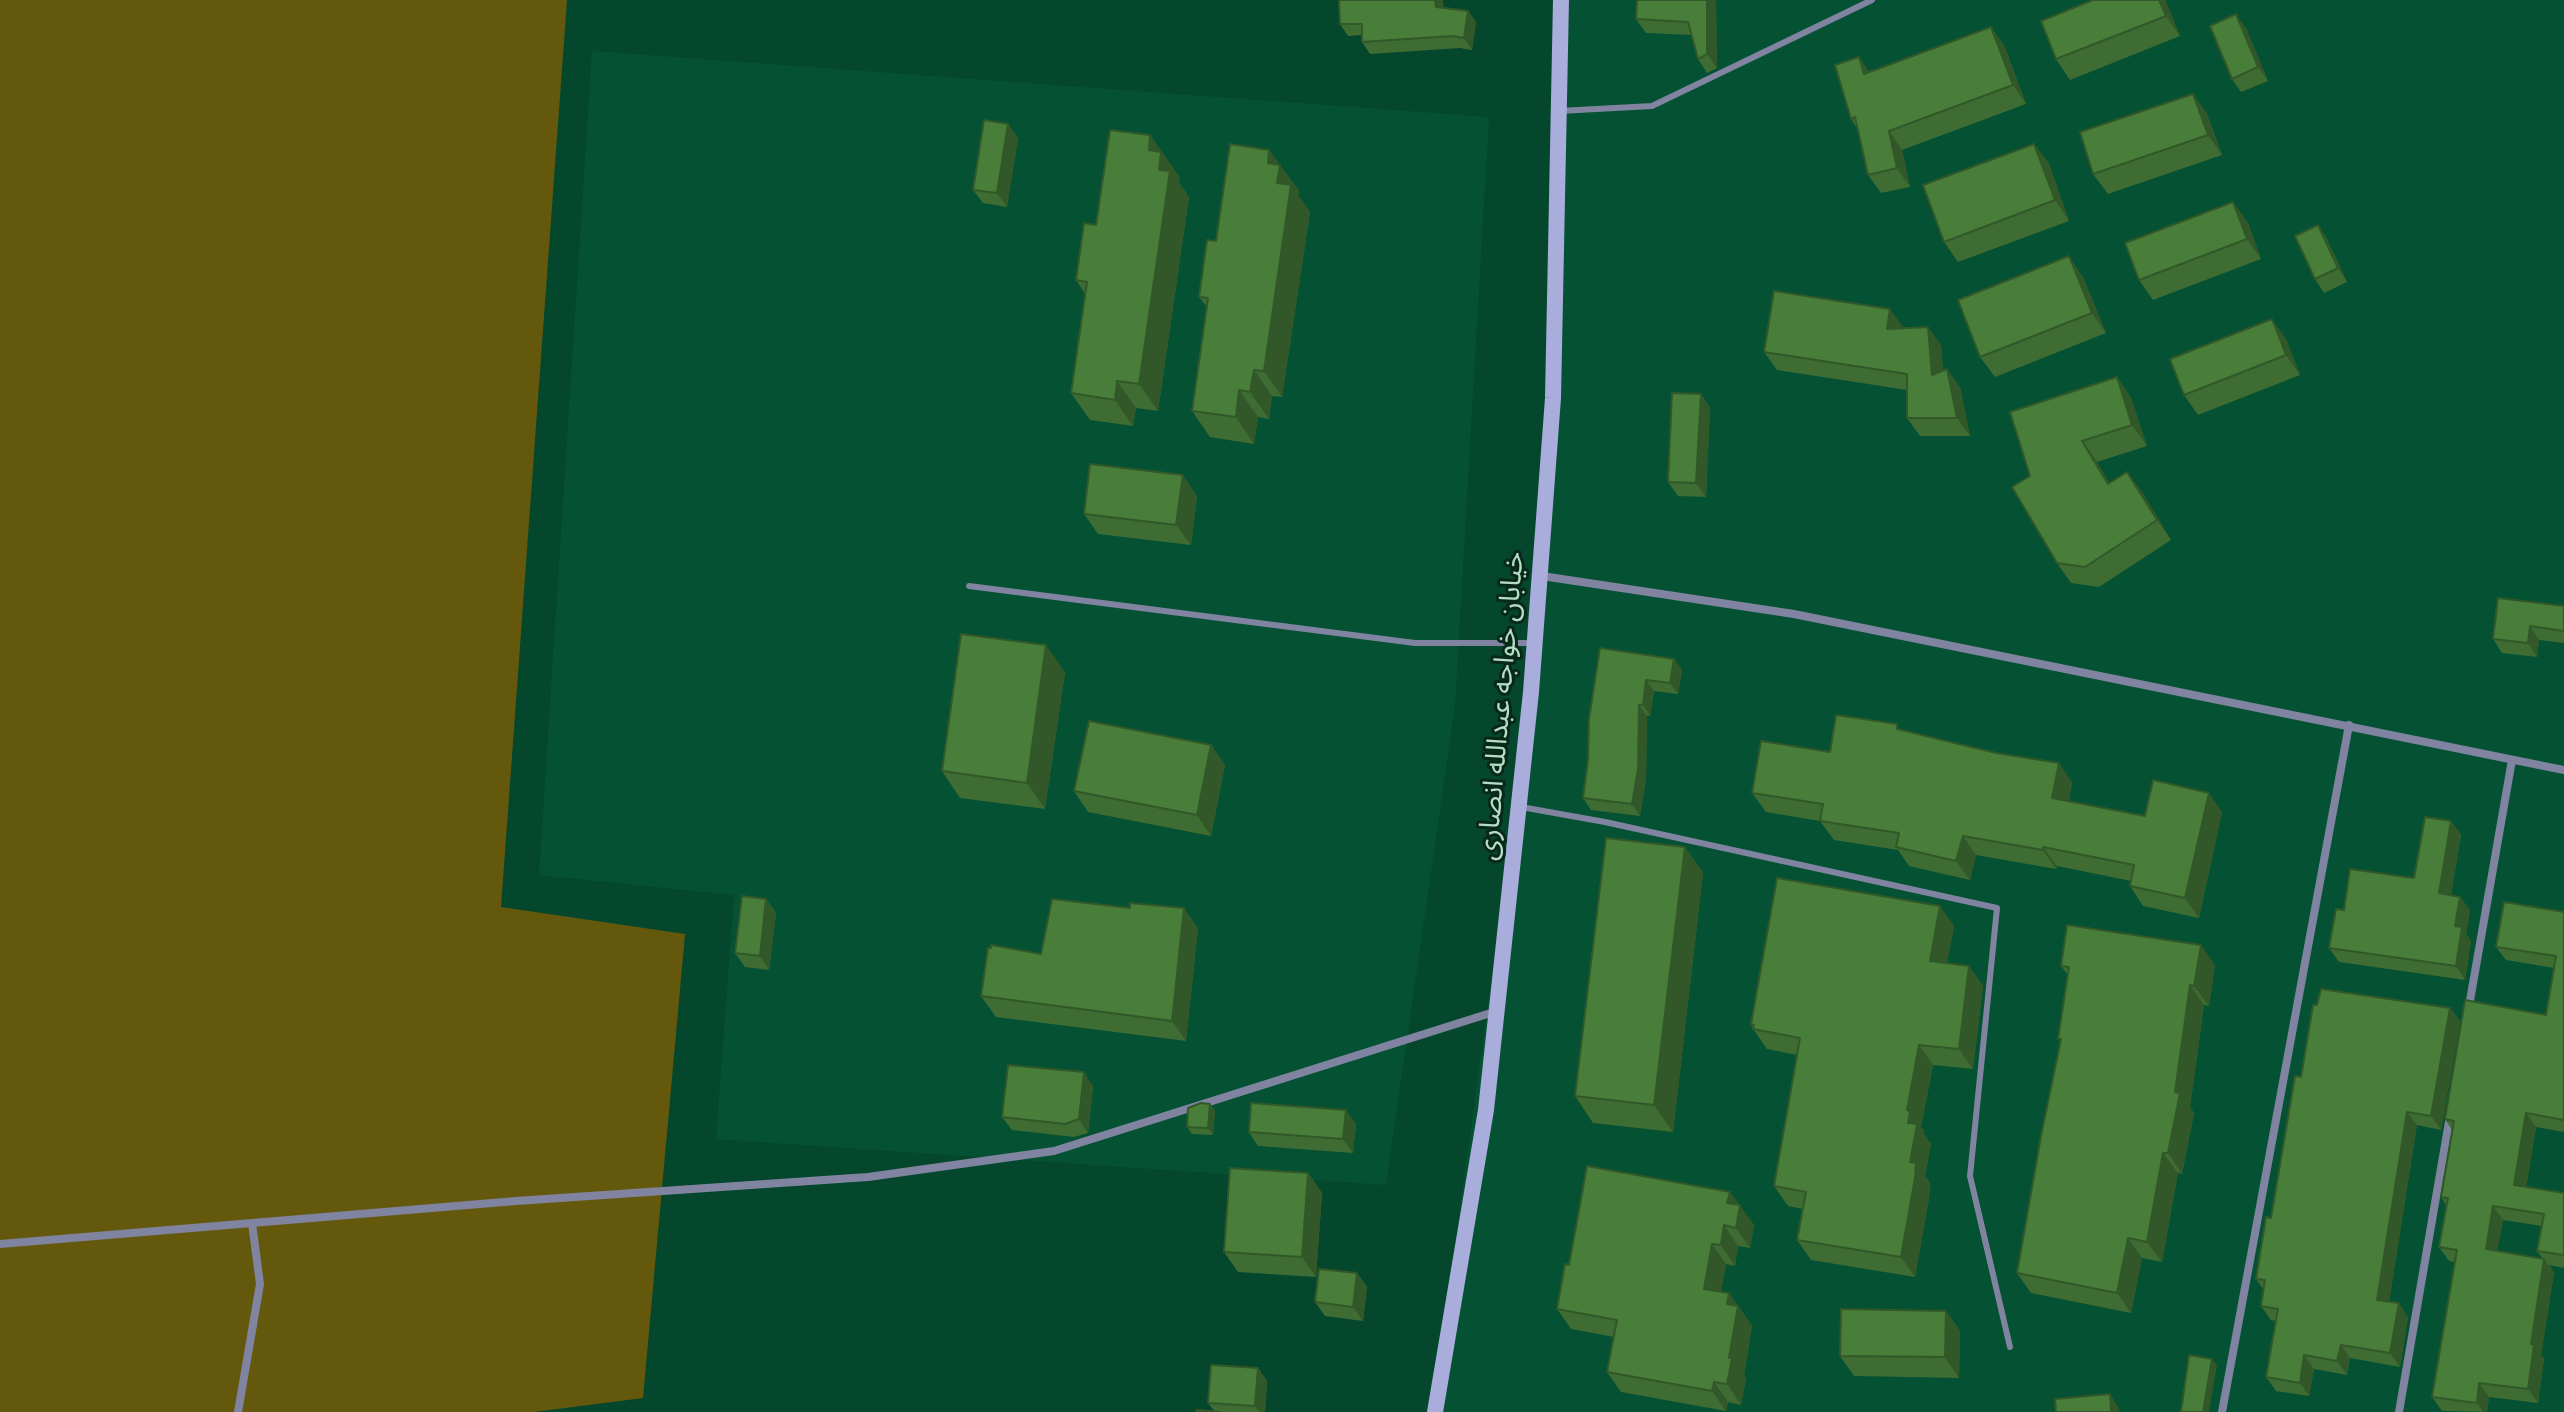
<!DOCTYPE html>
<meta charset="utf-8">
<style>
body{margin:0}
canvas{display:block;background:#05472d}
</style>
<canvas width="2564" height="1412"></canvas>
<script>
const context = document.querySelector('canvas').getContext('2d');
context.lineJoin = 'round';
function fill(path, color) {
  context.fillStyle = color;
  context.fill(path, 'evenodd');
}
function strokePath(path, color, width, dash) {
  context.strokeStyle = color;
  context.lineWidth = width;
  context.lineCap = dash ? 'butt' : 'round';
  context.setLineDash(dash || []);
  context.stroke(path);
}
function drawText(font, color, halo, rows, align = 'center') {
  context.font = font + ' Signika,"Noto Sans Arabic",sans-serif';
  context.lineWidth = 6;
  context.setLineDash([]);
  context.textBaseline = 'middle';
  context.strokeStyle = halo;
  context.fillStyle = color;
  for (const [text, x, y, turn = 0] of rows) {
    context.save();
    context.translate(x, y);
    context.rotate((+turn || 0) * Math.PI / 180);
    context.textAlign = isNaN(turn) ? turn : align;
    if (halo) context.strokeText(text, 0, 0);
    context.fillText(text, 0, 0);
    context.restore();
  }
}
fill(new Path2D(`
 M1561 0H2564V1412H1432L1531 692 1553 398Z
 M592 51 1489 117 1455 705 1386 1185 716 1139 734 895 539 875Z`), '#045133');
fill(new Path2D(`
 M0 0H567L501 907 685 934 643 1398 534 1412H0Z`), '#63580c');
strokePath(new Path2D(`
 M1559 111 1652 106 1872 0
 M969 586 1415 643H1532
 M1521 807 1605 822 1997 908 1970 1176 2010 1347`), '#8184a1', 6);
strokePath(new Path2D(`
 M1542 576 1794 614 2564 770
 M2468 1012 2512 760
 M0 1244 516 1201 868 1177 1054 1151 1497 1011
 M238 1412 260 1284 252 1223
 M2222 1412 2349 725
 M2399 1412 2450 1116`), '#8184a1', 8);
strokePath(new Path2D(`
 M1435 1412 1486 1110 1531 692 1553 398 1561 0`), '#a8addb', 16);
fill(new Path2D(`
 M1716 0 1717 68 1707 73 1698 59 1691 35 1646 33 1636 19Z
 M2093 0H2165L2180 36 2070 80 2056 59Z
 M1443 8 1468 11 1476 22 1472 50 1460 48 1370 54 1362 42V35L1348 36 1340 24Z
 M2246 28 2268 81 2241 92 2232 79Z
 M2004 45 2026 104 1902 150 1910 187 1881 193 1868 175 1857 128 1851 119 1859 57 1869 72Z
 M2193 94 2207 114 2222 155 2108 194 2093 174Z
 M1008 124 1018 138 1007 207 983 203 973 190Z
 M1150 135 1180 178 1179 183 1189 197 1158 411 1136 408 1133 426 1090 420 1071 393 1085 294 1076 280Z
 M2034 144 2049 164 2069 221 1958 262 1944 242Z
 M1269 150 1299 191 1298 195 1310 212 1282 397 1272 396 1269 419 1258 417 1254 444 1210 437 1192 411 1207 307 1199 297 1216 241Z
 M2233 202 2248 223 2261 259 2153 300 2139 280Z
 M2318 225 2327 239 2347 282 2324 293 2315 279Z
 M2083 277 2106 333 1995 377 1980 357Z
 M1903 327 1941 345 1943 371 1960 387 1970 436H1920L1907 418V390L1777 370 1764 352Z
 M2286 339 2300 375 2198 415 2184 395Z
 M2117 377 2131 398 2147 446 2097 462 2109 483 2142 492 2171 540 2099 587 2071 583 2057 563 2030 476Z
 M1701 394 1710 408 1706 497 1678 496 1668 482Z
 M1197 496 1191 545 1098 534 1084 514Z
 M2564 606V643L2539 640 2537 657 2502 653 2493 639Z
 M1674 659 1682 670 1678 694 1654 691 1650 716H1647L1646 780 1640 816 1591 810 1583 798 1588 760 1589 719Z
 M1065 672 1045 809 960 798 942 771Z
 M1902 730 2072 782 2069 802 2145 816 2222 812 2199 918 2143 906 2130 886 2131 881 2057 866 2056 869 1976 855 1970 880 1909 866 1898 850 1834 840 1820 821 1766 812 1752 793 1830 752Z
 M1211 745 1225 765 1211 836 1088 812 1074 791Z
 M2451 821 2461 835 2451 895 2460 897 2470 910 2466 934 2471 941 2465 980 2339 962 2329 948 2344 910 2414 878Z
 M1685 847 1703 873 1673 1132 1593 1123 1575 1096Z
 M766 899 776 913 769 970 745 967 735 953Z
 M2564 911V1132L2536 1127 2526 1187 2564 1193V1268L2549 1265 2554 1273 2541 1355 2544 1359 2538 1403 2489 1397 2487 1412 2442 1411 2432 1397 2455 1262 2449 1261 2439 1247 2446 1205 2441 1197 2452 1130 2445 1119 2546 1015 2554 968 2506 960 2496 947ZM2503 1220 2542 1226 2537 1251 2543 1259 2497 1251Z
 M1954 926 1947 963 1969 966 1983 986 1973 1069 1933 1065 1921 1127 1924 1131V1134L1931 1144 1925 1176 1930 1183 1929 1198 1915 1277 1811 1260 1797 1240 1803 1209 1788 1206 1774 1186 1797 1055 1767 1049 1753 1029 1751 1024Z
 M1198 928 1186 1041 996 1017 981 996 1041 954Z
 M2215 965 2209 1006 2204 1005 2190 1107 2194 1113 2182 1174 2178 1173 2162 1262 2142 1258 2131 1313 2031 1293 2017 1273 2061 1042 2058 1039 2068 975 2061 966Z
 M2450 1008 2460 1021 2441 1130 2417 1125 2389 1302 2408 1317 2400 1367 2350 1358 2347 1375 2314 1369 2309 1396 2276 1391 2266 1377 2276 1321 2271 1320 2261 1306 2264 1290 2256 1279 2271 1218 2301 1077Z
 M1093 1086 1088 1133 1074 1137 1012 1130 1002 1117Z
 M1210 1104 1215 1111 1213 1135 1192 1134 1187 1127Z
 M1356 1124 1353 1153 1258 1146 1249 1132Z
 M1308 1173 1322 1193 1316 1277 1238 1272 1224 1252Z
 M1739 1205 1754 1225 1750 1248 1738 1246 1735 1266 1726 1264 1721 1292 1729 1293 1752 1326 1744 1375 1746 1378 1741 1405 1728 1402 1726 1411 1621 1392 1607 1372 1614 1337 1571 1329 1557 1309 1569 1265Z
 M1357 1273 1367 1287 1363 1321 1325 1316 1315 1302Z
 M1946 1311 1960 1331 1959 1378 1854 1376 1840 1356Z
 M1258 1368 1267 1381 1265 1412H1196H1215L1208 1403Z`), '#3e6c32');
fill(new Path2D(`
 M1435 0H1443L1444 18 1436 7Z
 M1707 0H1716L1717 68 1707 54Z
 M2159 0H2165L2180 36 2166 16Z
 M1468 11 1476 22 1472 50 1464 38Z
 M2236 14 2246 28 2268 81 2258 67Z
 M1991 27 2004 45 2026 104 2013 85Z
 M1859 57 1872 76 1864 74Z
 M2193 94 2207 114 2222 155 2208 135Z
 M1008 124 1018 138 1007 207 997 193Z
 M1889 131 1902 150 1910 187 1897 168Z
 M1150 135 1180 178 1179 183 1189 197 1158 411 1139 384 1149 150Z
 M2034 144 2049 164 2069 221 2055 200Z
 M1269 150 1299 191 1298 195 1310 212 1282 397 1264 371 1277 183 1268 163Z
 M2233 202 2248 223 2261 259 2247 239Z
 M2318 225 2327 239 2347 282 2338 268Z
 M2069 256 2083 277 2106 333 2092 313Z
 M1890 309 1903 327 1900 347 1887 329Z
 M2272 319 2286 339 2300 375 2286 355Z
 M1928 327 1941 345 1944 393 1932 375Z
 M1947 369 1960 387 1970 436 1957 418Z
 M1254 370 1272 396 1269 419 1250 392Z
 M2117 377 2131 398 2147 446 2132 425Z
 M1117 381 1136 408 1133 426 1115 400Z
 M1239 390 1258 417 1254 444 1236 417Z
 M1701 394 1710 408 1706 497 1696 483Z
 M2082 441 2097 462 2122 504 2108 484Z
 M2127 472 2142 492 2171 540 2157 520Z
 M1183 475 1197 496 1191 545 1176 525Z
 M2530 626 2539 640 2537 657 2528 643Z
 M1046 645 1065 672 1045 809 1027 783Z
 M1674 659 1682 670 1678 694 1670 683Z
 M1646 680 1654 691 1650 716 1643 705Z
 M1639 705 1647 716 1646 780 1640 816 1632 804Z
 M1211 745 1225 765 1211 836 1197 815Z
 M2059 763 2072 782 2066 818 2052 798Z
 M2209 793 2222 812 2199 918 2185 898Z
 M2451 821 2461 835 2449 907 2439 893Z
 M1963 836 1976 855 1970 880 1956 861Z
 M1685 847 1703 873 1673 1132 1654 1105Z
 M2043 847 2057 866 2056 869 2043 850Z
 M2460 897 2470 910 2466 934 2471 941 2465 980 2456 966 2455 926Z
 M766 899 776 913 769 970 760 956Z
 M1940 906 1954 926 1944 981 1930 961Z
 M1184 908 1198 928 1186 1041 1172 1021Z
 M2201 945 2215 965 2209 1006 2194 986Z
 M1969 966 1983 986 1973 1069 1959 1049Z
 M2190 985 2204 1005 2190 1107 2194 1113 2182 1174 2168 1153Z
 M2450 1008 2460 1021 2441 1130 2431 1116Z
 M1919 1045 1933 1065 1921 1127 1924 1131V1134L1931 1144 1925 1176 1930 1183 1929 1198 1915 1277 1901 1257 1910 1162 1907 1110Z
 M1084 1072 1093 1086 1088 1133 1079 1119Z
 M1210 1104 1215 1111 1213 1135 1208 1128Z
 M1346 1110 1356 1124 1353 1153 1343 1139Z
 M2407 1112 2417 1125 2387 1314 2377 1300Z
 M2526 1113 2536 1127 2524 1199 2514 1185Z
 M2163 1153 2178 1173 2162 1262 2147 1242Z
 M1308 1173 1322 1193 1316 1277 1302 1257Z
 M1730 1192 1754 1225 1750 1248 1736 1228 1727 1203Z
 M2493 1206 2503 1220 2495 1263 2486 1249Z
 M1724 1225 1738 1246 1735 1266 1721 1245Z
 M2128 1238 2142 1258 2131 1313 2117 1293Z
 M1712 1244 1726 1264 1718 1309 1704 1289Z
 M2544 1259 2554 1273 2541 1355 2544 1359 2538 1403 2528 1389 2531 1344Z
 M1357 1273 1367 1287 1363 1321 1353 1307Z
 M1729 1293 1752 1326 1744 1375 1746 1378 1741 1405 1727 1384 1729 1358 1727 1304Z
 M2399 1303 2408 1317 2400 1367 2390 1353Z
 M1946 1311 1960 1331 1959 1378 1945 1357Z
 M2341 1345 2350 1358 2347 1375 2337 1361Z
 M2304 1355 2314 1369 2309 1396 2300 1383Z
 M2212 1359 2217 1365 2209 1412H2203Z
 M1258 1368 1267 1381 1265 1412H1259L1255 1406Z
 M1714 1382 1728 1402 1726 1411 1712 1391Z
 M2479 1383 2489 1397 2487 1412H2483L2477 1403Z
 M2110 1394 2119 1408 2120 1412H2111Z`), '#325829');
const building = new Path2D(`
 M1339 0H1435L1436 7 1468 11 1464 38 1452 36 1362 42V24H1340Z
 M1637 0H1707V54L1698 59 1688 22 1636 19Z
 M2093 0H2159L2166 16 2056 59 2041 21Z
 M2236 14 2258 67 2232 79 2210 26Z
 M1991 27 2013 85 1889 131 1897 168 1868 175 1855 117 1851 119 1835 65 1859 57 1864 74Z
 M2193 94 2208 135 2093 174 2080 132Z
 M984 120 1008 124 997 193 973 190Z
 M1110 130 1150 135 1149 150 1161 152 1159 170 1170 171 1139 384 1117 381 1115 400 1071 393 1087 282 1076 280 1084 223 1096 225Z
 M1230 144 1269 150 1268 163 1280 165 1277 183 1291 185 1264 371 1254 370 1250 392 1239 390 1236 417 1192 411 1208 298 1199 297 1207 240 1216 241Z
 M2034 144 2055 200 1944 242 1923 185Z
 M2233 202 2247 239 2139 280 2125 243Z
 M2318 225 2338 268 2315 279 2295 236Z
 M2069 256 2092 313 1980 357 1958 300Z
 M1774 291 1890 309 1887 329 1928 327 1932 375 1947 369 1957 418H1907V374L1764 352Z
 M2272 319 2286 355 2184 395 2170 359Z
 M2117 377 2132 425 2082 441 2108 484 2127 472 2157 520 2085 567 2057 563 2012 487 2030 476 2010 412Z
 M1672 393 1701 394 1696 483 1668 482Z
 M1090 464 1183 475 1176 525 1084 514Z
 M2498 598 2564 606V631L2530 626 2528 643 2493 639Z
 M961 634 1046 645 1027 783 942 771Z
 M1600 648 1674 659 1670 683 1646 680 1643 705H1639L1638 769 1632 804 1583 798 1588 760 1589 719Z
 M1836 715 1897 724V729L1996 753 2059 763 2052 798 2145 816 2153 780 2209 793 2185 898 2130 886 2134 865 2043 847V850L1963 836 1956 861 1896 847 1899 833 1820 821 1823 804 1752 793 1761 741 1830 752Z
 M1089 721 1211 745 1197 815 1074 791Z
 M2425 817 2451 821 2439 893 2460 897 2455 926 2462 927 2456 966 2329 948 2336 909 2344 910 2350 869 2414 878Z
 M1606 838 1685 847 1654 1105 1575 1096Z
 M1777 878 1940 906 1930 961 1969 966 1959 1049 1919 1045 1907 1110 1910 1111 1908 1123 1917 1124 1910 1162 1916 1163 1915 1178 1901 1257 1797 1240 1806 1192 1774 1186 1800 1038 1753 1029 1754 1025 1751 1024Z
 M742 896 766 899 760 956 735 953Z
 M1052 899 1130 908V903L1184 908 1172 1021 981 996 988 948H991V945L1041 954Z
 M2504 902 2564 912V911V1120L2526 1113 2514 1185 2564 1193V1255L2537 1251 2544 1214 2493 1206 2486 1249 2544 1259 2531 1344 2534 1345 2528 1389 2479 1383 2477 1403 2432 1397 2457 1250 2439 1247 2448 1198 2441 1197 2454 1121 2445 1119 2465 1000 2546 1015 2556 956 2496 947Z
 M2067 925 2201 945 2194 986 2190 985 2175 1092 2180 1093 2168 1153H2163L2147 1242 2128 1238 2117 1293 2017 1273 2041 1136 2061 1039H2058L2069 967 2061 966Z
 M2321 989 2450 1008 2431 1116 2407 1112 2377 1300 2399 1303 2390 1353 2341 1345 2337 1361 2304 1355 2300 1383 2266 1377 2278 1309 2261 1306 2265 1280 2256 1279 2266 1217 2271 1218 2295 1076 2301 1077 2313 1005H2317Z
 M1008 1065 1084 1072 1079 1119 1065 1124 1002 1117Z
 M1201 1103 1210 1104 1208 1128 1187 1127 1188 1108Z
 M1251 1103 1346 1110 1343 1139 1249 1132Z
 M1587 1166 1730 1192 1727 1203 1740 1205 1736 1228 1724 1225 1721 1245 1712 1244 1704 1289 1729 1293 1727 1304 1738 1306 1729 1358H1732L1727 1384 1714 1382 1712 1391 1607 1372 1617 1320 1557 1309 1565 1264 1569 1265Z
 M1230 1168 1308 1173 1302 1257 1224 1252Z
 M1319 1269 1357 1273 1353 1307 1315 1302Z
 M1841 1309 1946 1311 1945 1357 1840 1356Z
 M2189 1355 2212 1359 2203 1412H2181Z
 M1211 1365 1258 1368 1255 1406 1208 1403Z
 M2110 1394 2111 1412H2056L2055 1399Z
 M1197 1410 1220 1412H1196Z`);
fill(building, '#487e3a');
strokePath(building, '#325829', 2);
drawText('28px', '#b7dcc6', '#08291a', [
 ["خیابان خواجه عبدالله انصاری",1502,706,-85]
]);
</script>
